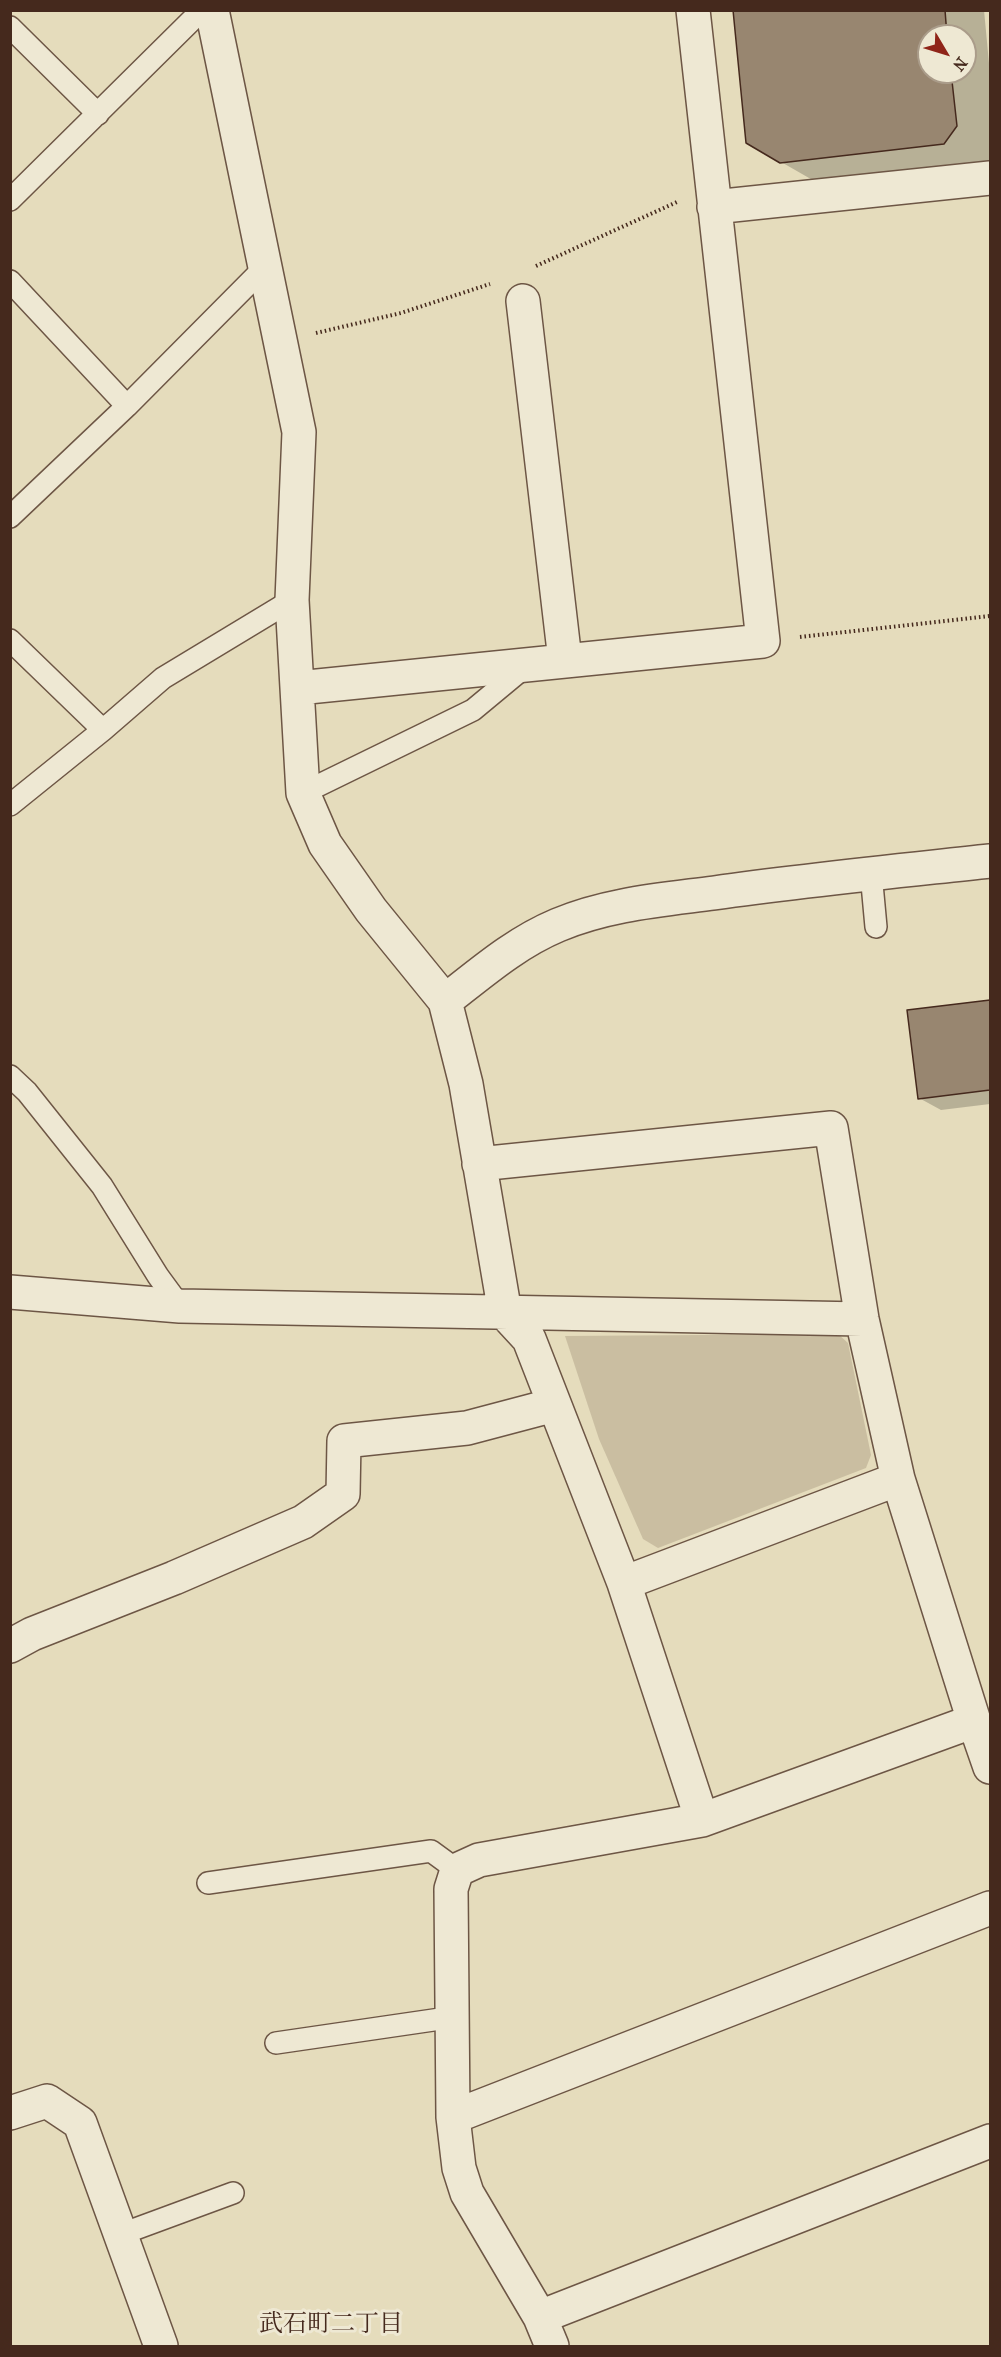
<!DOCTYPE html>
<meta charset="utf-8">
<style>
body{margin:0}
#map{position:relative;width:1001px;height:2357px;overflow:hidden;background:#e5dcbc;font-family:"IM FELL French Canon",serif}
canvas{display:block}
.frame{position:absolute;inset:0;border:12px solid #45291d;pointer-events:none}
.north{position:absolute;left:917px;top:24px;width:60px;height:60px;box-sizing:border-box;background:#eee8d3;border:2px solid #aa9c8a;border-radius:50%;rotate:128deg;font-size:16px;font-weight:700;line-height:24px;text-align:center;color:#45291d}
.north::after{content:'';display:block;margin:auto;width:21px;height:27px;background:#8f2418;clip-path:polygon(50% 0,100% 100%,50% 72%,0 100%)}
</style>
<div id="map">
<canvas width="1001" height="2357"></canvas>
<div class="frame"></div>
<div class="north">N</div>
</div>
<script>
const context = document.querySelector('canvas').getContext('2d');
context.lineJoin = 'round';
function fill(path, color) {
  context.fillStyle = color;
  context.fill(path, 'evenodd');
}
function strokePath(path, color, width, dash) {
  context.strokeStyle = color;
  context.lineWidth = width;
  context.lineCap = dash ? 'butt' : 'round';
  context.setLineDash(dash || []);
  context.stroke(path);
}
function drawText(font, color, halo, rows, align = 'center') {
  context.font = font + ' "IM FELL French Canon","Noto Serif JP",serif';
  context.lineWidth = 6;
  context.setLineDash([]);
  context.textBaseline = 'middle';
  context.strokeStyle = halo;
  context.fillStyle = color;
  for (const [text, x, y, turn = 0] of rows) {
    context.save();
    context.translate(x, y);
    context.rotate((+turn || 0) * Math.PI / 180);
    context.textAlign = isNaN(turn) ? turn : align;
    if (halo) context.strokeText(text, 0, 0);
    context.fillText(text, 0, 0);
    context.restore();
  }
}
fill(new Path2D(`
 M838 1334 848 1343 871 1455 866 1468 658 1548 643 1539 599 1439 565 1336Z`), '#cabea1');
fill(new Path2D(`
 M734 10H984L990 74V162L823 186 748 143ZM929 36H965V72H929Z
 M990 1002V1104L941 1110 919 1098 909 1011Z`), '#0003');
const building = new Path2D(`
 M733 10H945L947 36H929V72H951L957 126 944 144 780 163 746 143Z
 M990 1000V1090L918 1099 907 1010Z`);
fill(building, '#988670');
strokePath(building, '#45291d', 1.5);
const service = new Path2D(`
 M10 27 98 114
 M10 200 202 10
 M10 281 127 406
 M10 517 127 406 265 267
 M10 640 103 730
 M303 793 473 710 526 666
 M10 805 103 730 163 678 292 600
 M871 873 876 927
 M10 1076 27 1092 102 1186 158 1276 180 1306
 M208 1883 431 1851 457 1870
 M276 2043 454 2017
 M119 2235 233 2193`);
const minor = new Path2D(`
 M212 10 299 432 292 600 303 793 325 844 371 910 445 1001 466 1084 505 1313 529 1339 624 1583 702 1820
 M714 207 990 178
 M523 301 565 660
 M298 688 763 641 693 10
 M445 1001C481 973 515 943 558 925 608 904 661 900 714 893 806 880 898 871 990 861
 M479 1164 831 1128 862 1319 898 1479 974 1721
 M10 1292 180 1306 862 1319
 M624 1583 898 1479
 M10 1646 32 1634 174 1578 303 1522 343 1494 344 1441 467 1428 554 1405
 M10 2113 47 2101 80 2123 161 2346
 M453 2117 990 1908
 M540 2317 990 2141
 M552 2346 540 2317 467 2193 459 2168 453 2117 451 1889 457 1870 479 1860 702 1820 974 1721 990 1767`);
strokePath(service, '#6d5645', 24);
strokePath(minor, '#6d5645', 36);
strokePath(new Path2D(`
 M536 266 677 202
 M316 333 401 313 490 284
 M800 637 990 616`), '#45291d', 4, [1.5, 3]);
strokePath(service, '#eee8d3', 21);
strokePath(minor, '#eee8d3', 33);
drawText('24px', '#45291d', '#eee8d3', [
 ["武石町二丁目",331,2325]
]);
</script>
